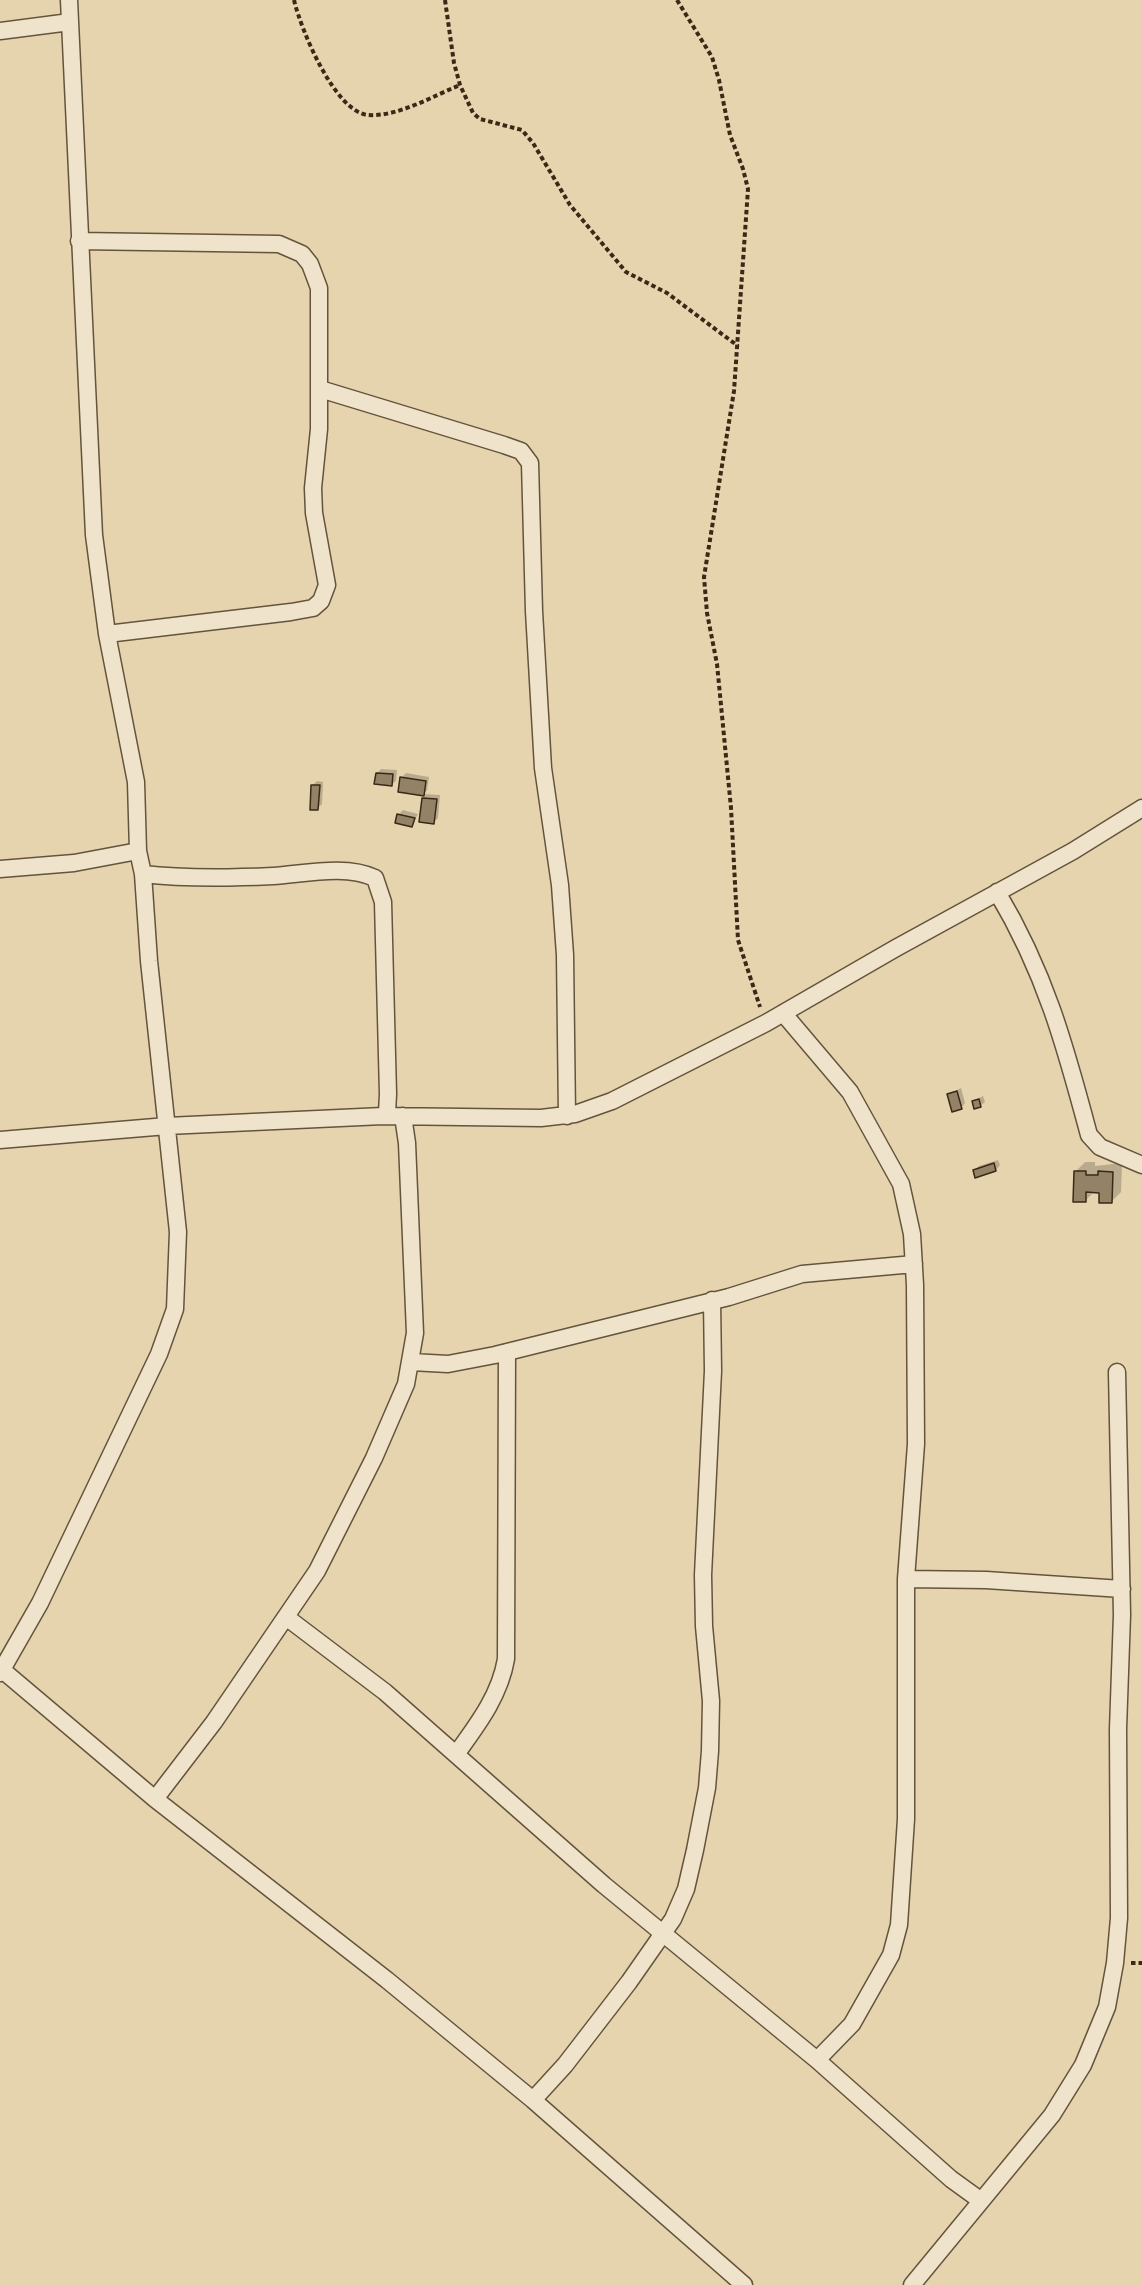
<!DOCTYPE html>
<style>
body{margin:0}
canvas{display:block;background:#e6d4af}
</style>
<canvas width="1142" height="2285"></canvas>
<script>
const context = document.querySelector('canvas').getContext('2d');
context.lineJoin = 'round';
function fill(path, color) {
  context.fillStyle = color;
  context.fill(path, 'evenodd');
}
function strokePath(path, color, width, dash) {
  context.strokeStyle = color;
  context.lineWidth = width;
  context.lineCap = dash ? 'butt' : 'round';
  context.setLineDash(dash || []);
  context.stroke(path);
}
fill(new Path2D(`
 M381 769 397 770 396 781 391 785 377 773Z
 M406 773 429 777 427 790 424 794 440 795 438 818 434 822 423 798 426 795 399 791 401 778Z
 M317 781 323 782 322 804 318 808 313 785Z
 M403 810 418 814 412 825 398 815Z
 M961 1088 965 1103 961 1108 949 1094Z
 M983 1096 985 1102 980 1106 973 1101Z
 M998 1160 1000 1165 996 1170 974 1171 979 1166Z
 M1085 1162H1095V1166L1122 1163 1121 1192 1111 1202 1101 1191H1095L1085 1201 1076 1171Z`), '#0003');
const building = new Path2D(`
 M376 773 393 774 392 786 374 784Z
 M400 777 426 781 424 796 398 792Z
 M311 785H320L318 810H310Z
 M422 798 437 799 434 824 419 822Z
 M397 814 415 818 412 827 395 823Z
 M957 1091 962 1109 952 1112 947 1094Z
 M979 1099 981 1107 974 1109 972 1101Z
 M994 1163 996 1171 975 1178 973 1170Z
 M1074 1171H1086V1175H1098V1171L1113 1172 1112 1203H1099V1193L1086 1192V1202H1073Z`);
fill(building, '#938266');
strokePath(building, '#3a2916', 1.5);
const street = new Path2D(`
 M0 31 70 22
 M79 241 279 244 302 254 310 264 319 288V429L313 488 314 513 327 585 321 601 313 608 291 612 107 634
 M320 389 504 445 521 451 530 463 534 611 543 768 560 885 565 955 567 1116
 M0 869 74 863 138 851
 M143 874C186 879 230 878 273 876 304 874 346 864 375 878L383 902 388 1094 387 1113 383 1116
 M997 892C1045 972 1065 1045 1089 1135L1100 1147 1142 1165
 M783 1013 850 1092 901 1184 912 1234 915 1285 916 1444 906 1579V1819L899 1925 891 1955 852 2024 817 2060
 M0 1140 167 1126 383 1116 541 1118 575 1114 612 1101 766 1023 896 948 1073 851 1142 808
 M411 1362 448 1364 495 1355 729 1297 802 1274 914 1264
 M906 1579 986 1580 1122 1589
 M286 1617 385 1692 604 1885 817 2060 951 2179 980 2200
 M0 1668 155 1799 387 1980 533 2100 744 2285
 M0 1673 40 1603 159 1354 175 1309 178 1232 149 961 143 874 138 851 136 782 107 634 94 535 69 0
 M457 1753C478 1724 500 1695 506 1659L507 1352
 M155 1799 214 1722 317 1571 374 1458 406 1384 415 1333 407 1143 403 1116
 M533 2100 565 2065 629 1982 673 1919 686 1889 695 1850 707 1788 710 1751 711 1701 704 1626 703 1575 713 1371 712 1300
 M912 2285 1052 2115 1083 2065 1107 2007 1115 1963 1119 1918 1118 1729 1122 1615 1117 1372`);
strokePath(street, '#65543c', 19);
strokePath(new Path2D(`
 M294 0C301 30 335 112 368 115 398 117 433 96 460 85
 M445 0 454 63 460 85 473 113 480 119 522 130 533 143 570 205 626 272 667 293 738 346
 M677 0 712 57 719 80 730 135 743 169 748 189 734 391 704 577 707 613 717 664 731 808 738 940 760 1007
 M1131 1963H1142`), '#3a2916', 4, [4.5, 3]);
strokePath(street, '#efe3cb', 16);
</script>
